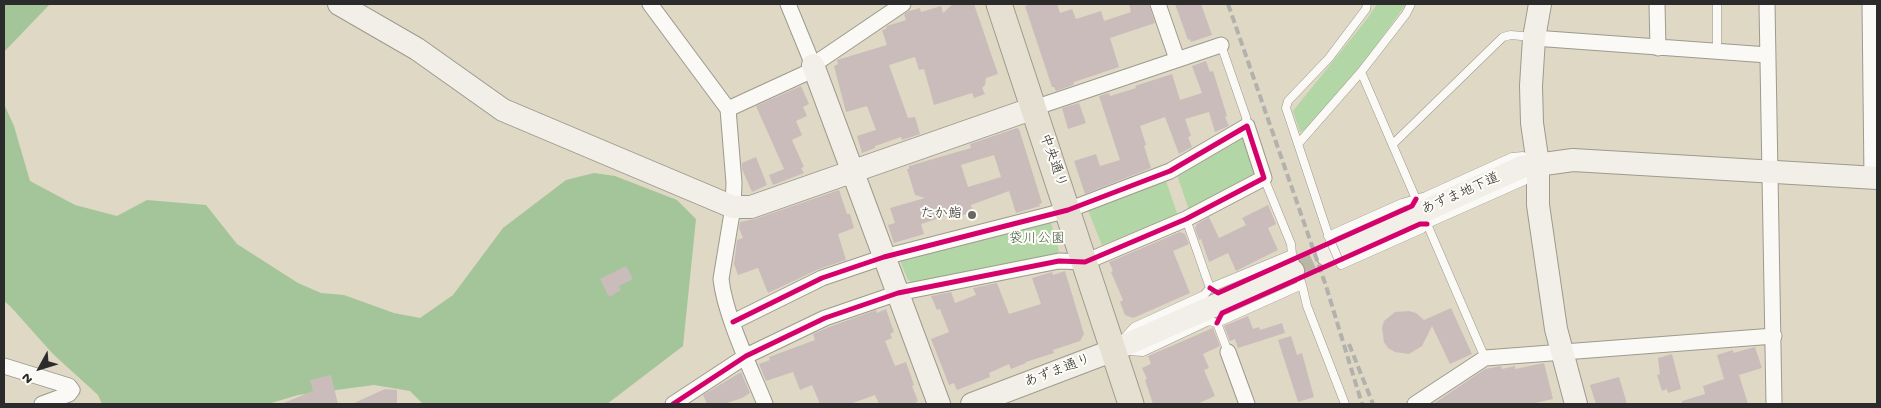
<!DOCTYPE html>
<meta charset="utf-8">
<style>
body{margin:0}
#map{position:relative;width:1881px;height:408px;overflow:hidden;background:#ded8c4;font-family:"Gochi Hand",sans-serif}
canvas{display:block}
.frame{position:absolute;inset:0;border:5px solid #2b2b2b;pointer-events:none}
.north{position:absolute;left:15px;top:343px;width:50px;height:50px;-webkit-text-stroke:4px #fdfcf7;paint-order:stroke;rotate:231deg;font-size:14px;font-weight:700;line-height:20px;text-align:center;color:#2b2b2b}
.north::after{content:'';display:block;margin:auto;width:18px;height:22px;background:#2b2b2b;clip-path:polygon(50% 0,100% 100%,50% 72%,0 100%)}
</style>
<div id="map">
<canvas width="1881" height="408"></canvas>
<div class="frame"></div>
<div class="north">N</div>
</div>
<script>
const context = document.querySelector('canvas').getContext('2d');
context.lineJoin = 'round';
function fill(path, color) {
  context.fillStyle = color;
  context.fill(path, 'evenodd');
}
function strokePath(path, color, width, dash) {
  context.strokeStyle = color;
  context.lineWidth = width;
  context.lineCap = dash ? 'butt' : 'round';
  context.setLineDash(dash || []);
  context.stroke(path);
}
function drawText(font, color, halo, rows, align = 'center') {
  context.font = font + ' "Gochi Hand","Klee One",sans-serif';
  context.lineWidth = 4;
  context.setLineDash([]);
  context.textBaseline = 'middle';
  context.strokeStyle = halo;
  context.fillStyle = color;
  for (const [text, x, y, turn = 0] of rows) {
    context.save();
    context.translate(x, y);
    context.rotate((+turn || 0) * Math.PI / 180);
    context.textAlign = isNaN(turn) ? turn : align;
    if (halo) context.strokeText(text, 0, 0);
    context.fillText(text, 0, 0);
    context.restore();
  }
}
fill(new Path2D(`
 M1377 4H1406L1360 68 1305 130 1300 132 1293 111 1367 19Z
 M1241 135 1246 138 1256 175 1189 210 1176 172Z
 M1165 178 1178 216 1102 245 1087 208Z
 M1050 219 1059 251 1056 256 996 265 914 283 908 280 899 258Z`), '#b3d6a6');
fill(new Path2D(`
 M4 4H50L4 52Z
 M4 104 14 126 30 181 75 205 117 216 147 200 206 205 237 244 298 283 321 293 344 295 394 313 420 318 453 295 503 228 566 180 594 173 615 176 677 200 696 219 683 346 607 404H423L410 391 374 385 298 395 268 404H102L98 395 53 354 10 306 4 301Z`), '#a4c59a');
fill(new Path2D(`
 M953 4H974L998 74 986 78 985 85 982 88 985 94 974 98 972 93 934 105 924 69 919 70 915 57 889 65 908 118 915 117 920 134 902 140 901 137 875 146V148L862 153 857 136 876 130 867 106 846 112 834 66 838 64 837 60 887 45 882 30 886 29 887 26 906 20 904 14 909 11 920 8 921 12 941 6 943 13Z
 M1032 4H1057L1060 13 1072 9 1076 19 1101 11 1104 21 1131 12 1129 4H1149L1155 23 1110 38 1119 67 1074 82 1073 85 1056 91 1054 87H1052L1025 6Z
 M1175 4H1201L1212 35 1191 42 1190 39 1188 40Z
 M1206 61 1210 72 1213 71 1227 116 1225 117 1229 126 1215 132 1209 112 1185 119 1191 136 1188 137 1192 147 1179 154 1165 117 1140 126 1146 145 1144 146 1151 168 1085 194 1074 161 1096 154 1100 166 1120 160 1099 96 1109 93 1110 96 1136 88 1135 86 1172 74 1180 100 1202 93 1192 66Z
 M801 86 809 104 803 107 807 116 796 121 802 135 792 140 804 167 801 168 804 173 773 185 769 175 784 169 756 106Z
 M1079 103 1086 123 1068 129 1062 108Z
 M1017 128 1019 129 1042 203 1039 204 1040 206 1016 213 1009 191 971 205 973 212 953 218 951 214 921 224 924 234 894 243 888 225 895 223 890 208 925 198 915 195 907 169H909V166L971 148 970 144ZM994 155 1001 177 968 187 961 165Z
 M756 157 767 185 752 192 742 169V163Z
 M839 190 847 214H850L854 228 838 234 846 260 819 269 768 293 758 268 738 275 734 264 737 240 743 238 739 228 740 222 755 219Z
 M1268 205 1276 224 1268 228 1278 250 1236 271 1228 253 1209 262 1201 239 1199 240 1195 228 1197 224 1209 217 1219 238 1246 225 1242 218Z
 M1180 232 1185 234 1189 244 1173 251 1190 293 1133 318 1125 315 1120 302 1123 300 1111 272 1113 271 1109 262Z
 M626 266 633 279 619 286 621 290 609 297 600 279Z
 M1065 271 1084 334 1080 341 1053 350 1054 353 1026 362V363L1011 369 1009 364 989 373 990 377 957 390 954 383 949 385 931 339 949 332 940 309 937 310 931 296 951 292 955 303 976 295 973 288 997 283 1009 314 1041 304 1032 278 1052 272 1053 275Z
 M1451 308 1472 354 1450 364 1432 326 1422 346 1409 354 1395 352 1388 348 1384 342 1382 328 1384 321 1395 312 1409 311 1416 313 1424 320Z
 M886 309 894 332 890 334 892 338 885 341 895 366 906 362 914 385 912 386 918 401 916 402 917 404H879L875 395 850 404H820L812 385 800 390 793 372 766 381 759 364 770 360 769 357 815 340 813 334 829 327 876 310 877 313Z
 M1248 316 1253 329 1259 327 1260 330 1282 323 1285 333 1238 348 1235 339 1230 341 1224 326Z
 M1213 328 1220 346 1203 354 1209 368 1204 370 1215 396 1197 404H1153L1145 380 1147 379 1142 368 1151 364 1148 356Z
 M1291 336 1297 355 1302 353 1314 397 1298 402 1278 340Z
 M1755 347 1762 368 1739 375 1748 404H1682V401L1705 394 1703 386 1724 379 1717 355 1733 350V353Z
 M1672 354 1681 389 1668 393 1667 389 1662 391 1657 375 1660 374 1658 358Z
 M1544 363 1553 399 1531 404H1433L1485 369 1501 366 1502 369 1515 366V369Z
 M741 372 750 393 742 398 724 404H707L703 395Z
 M331 375 338 404H281L313 391 310 380Z
 M1619 377 1627 404H1596L1590 385Z
 M385 389 397 390V404H352Z`), '#cbbcbc');
strokePath(new Path2D(`
 M1293 271 1327 255`), '#bab5a5', 22, [22, 11]);
const lane = new Path2D(`
 M1717 4V51
 M1221 45 1246 117 1247 126
 M1361 72 1416 199
 M1298 144 1361 72 1406 14 1411 4
 M1393 144 1503 37 1511 35 1532 37
 M1264 178 1291 244 1292 254 1302 285 1307 306 1345 404
 M1186 219 1210 288
 M1427 224 1485 358
 M1328 236 1402 203 1426 196 1512 157 1523 156 1527 158
 M1330 240 1286 108 1288 101 1329 58 1366 9 1367 4
 M1340 263 1341 265 1422 229 1427 224 1524 181 1533 172
 M1217 323 1228 352
 M1125 337 1134 327 1204 295 1210 288 1292 254
 M1129 351 1143 352 1209 321 1217 323 1302 285`);
const street = new Path2D(`
 M650 4 728 109
 M788 4 813 65 903 4
 M1158 4 1177 59
 M1657 4 1658 48
 M1767 4 1774 404
 M1870 4 1872 178
 M1534 38 1768 55
 M1034 108 1221 45
 M1228 352 1247 404
 M4 366 69 386 72 390 69 394 42 404
 M673 404 746 356 825 318 898 293 1059 261 1085 262 1186 219 1264 178 1247 126 1170 171 1068 210 884 257 822 278 733 322
 M765 404C751 369 725 316 721 279L733 207 734 183 728 109 815 69
 M1415 404 1485 358 1774 336`);
const secondary = new Path2D(`
 M339 4 417 49 503 110 733 207H751L1034 108
 M1540 4 1534 38 1531 86 1532 123 1538 164V205L1556 329 1576 404
 M813 65 939 404
 M1327 255 1522 167 1573 160 1877 178
 M972 404 1114 350 1293 271`);
const primary = new Path2D(`
 M999 4 1131 404`);
strokePath(lane, '#9d9a8e', 9);
strokePath(street, '#9d9a8e', 17);
strokePath(secondary, '#9d9a8e', 24);
strokePath(primary, '#9d9a8e', 27);
strokePath(lane, '#faf9f6', 8);
strokePath(street, '#faf9f6', 15);
strokePath(secondary, '#f2efe8', 22);
strokePath(primary, '#e6e0d2', 25);
strokePath(new Path2D(`
 M1228 4 1326 286 1362 404
 M1349 344 1373 404`), '#b2b1ae', 4, [8, 4]);
const laneBridge = new Path2D(`
 M1330 240 1340 263`);
strokePath(laneBridge, '#9d9a8e', 9, []);
strokePath(laneBridge, '#faf9f6', 8);
strokePath(new Path2D(`
 M1210 288 1218 293 1412 206 1416 199
 M1217 323 1222 313 1420 224H1427
 M673 404 746 356 825 318 898 293 1059 261 1085 262 1186 219 1264 178 1247 126 1170 171 1068 210 884 257 822 278 733 322`), '#d6006c', 5);
for (const [x, y, r, color] of [
 [972,215,5,"#6a6861"]
]) {
  const dot = new Path2D();
  dot.arc(x, y, r, 0, 2 * Math.PI);
  context.fillStyle = color;
  context.fill(dot);
  strokePath(dot, '#fdfcf7', 2);
}
drawText('14px', '#2b2b2b', '#fdfcf7', [
 ["中央通り",1052,161,71],
 ["あずま地下道",1461,195,-24],
 ["あずま通り",1058,372,-21]
]);
drawText('14px', '#2b2b2b', '#fdfcf7', [
 ["たか鮨",962,215]
], 'right');
drawText('14px', '#495e48', '#fdfcf7', [
 ["袋川公園",1037,240]
]);
</script>
